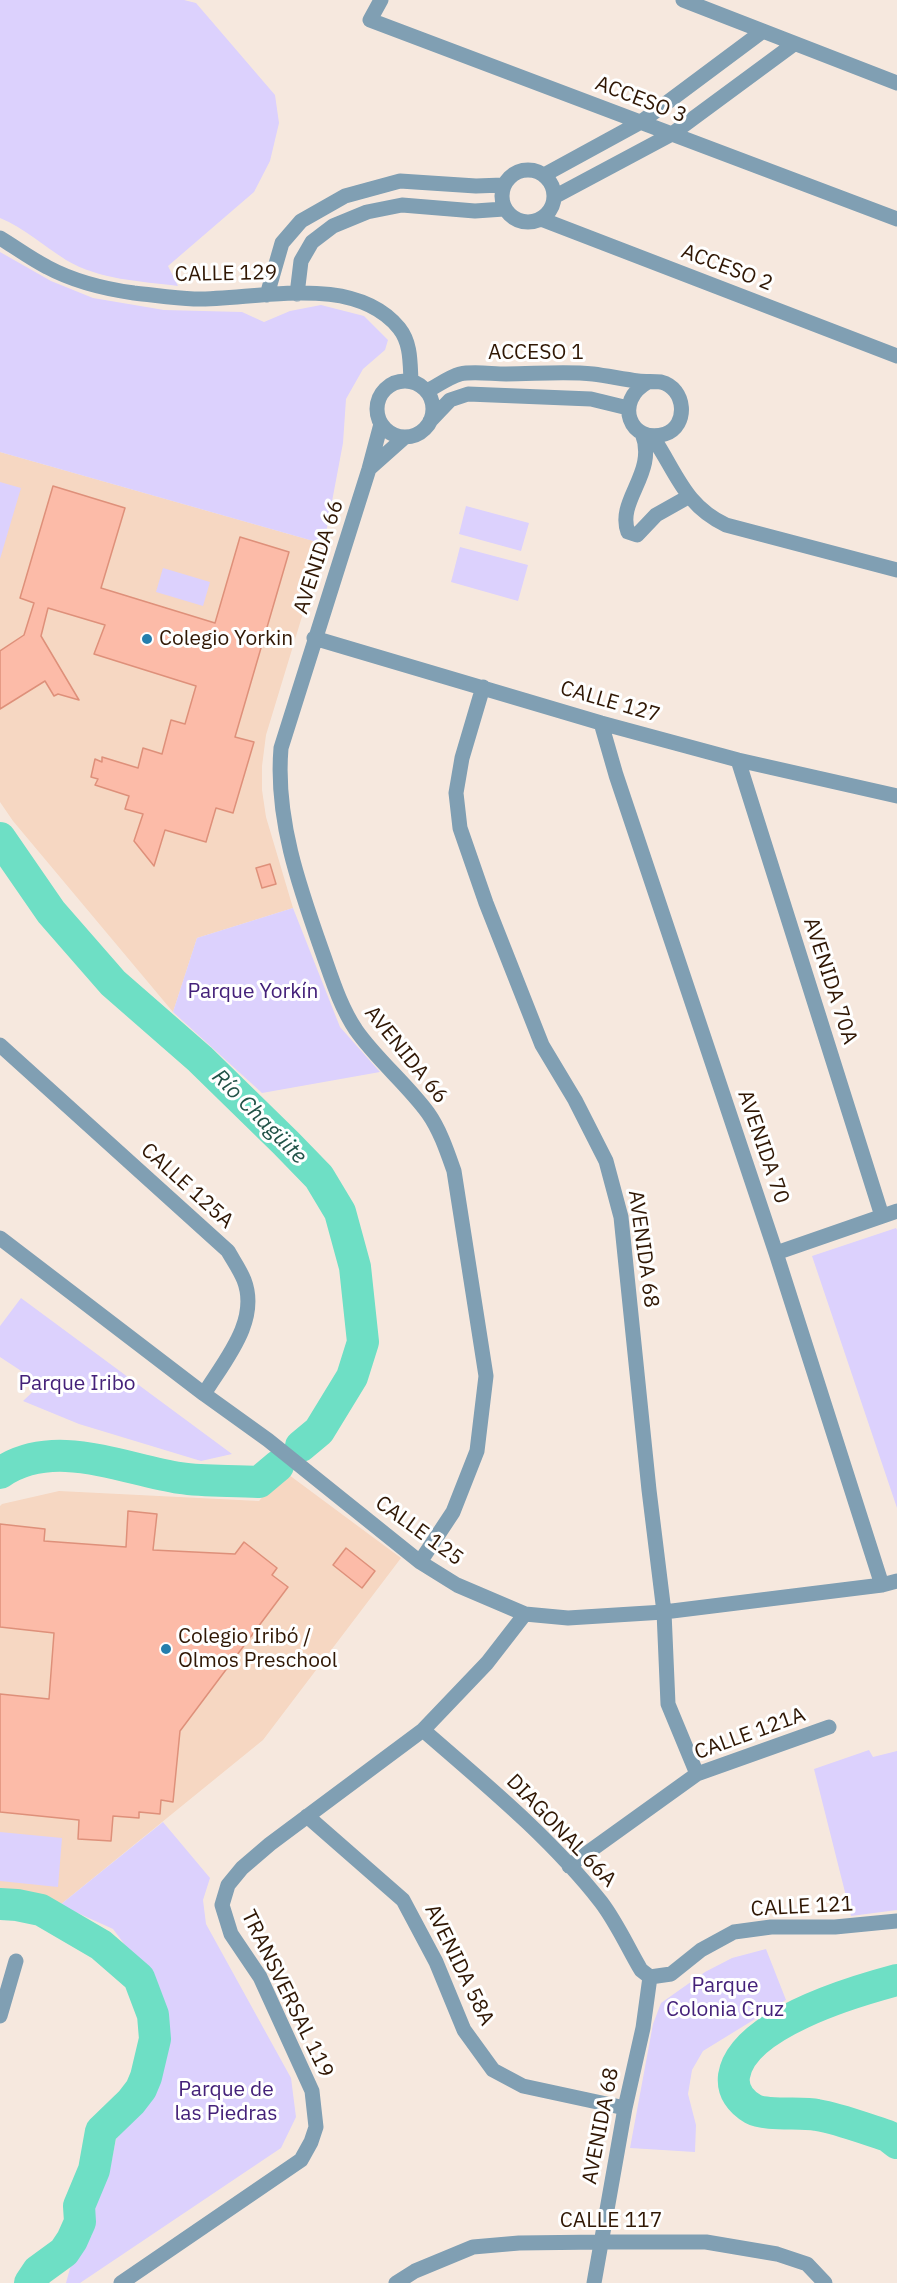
<!DOCTYPE html>
<meta charset="utf-8">
<style>
body{margin:0}
canvas{display:block;background:#f6e8de}
</style>
<canvas width="897" height="2283"></canvas>
<script>
const context = document.querySelector('canvas').getContext('2d');
context.lineJoin = 'round';
function fill(path, color) {
  context.fillStyle = color;
  context.fill(path, 'evenodd');
}
function strokePath(path, color, width, dash) {
  context.strokeStyle = color;
  context.lineWidth = width;
  context.lineCap = dash ? 'butt' : 'round';
  context.setLineDash(dash || []);
  context.stroke(path);
}
function drawText(font, color, halo, rows, align = 'center') {
  context.font = font + ' "IBM Plex Sans",sans-serif';
  context.lineWidth = 6;
  context.setLineDash([]);
  context.textBaseline = 'middle';
  context.strokeStyle = halo;
  context.fillStyle = color;
  for (const [text, x, y, turn = 0] of rows) {
    context.save();
    context.translate(x, y);
    context.rotate((+turn || 0) * Math.PI / 180);
    context.textAlign = isNaN(turn) ? turn : align;
    if (halo) context.strokeText(text, 0, 0);
    context.fillText(text, 0, 0);
    context.restore();
  }
}
fill(new Path2D(`
 M0 452 324 544 266 735 262 766V790L266 817 293 908 197 938 173 1012 13 821 0 802Z
 M285 1472 401 1558 263 1740 60 1905 0 1894V1506L2 1504 59 1491 259 1501Z`), '#f6d7c2');
fill(new Path2D(`
 M0 0H184L196 3 275 95 279 123 270 161 254 192 168 266 178 286C140 281 100 280 66 260 44 246 24 228 0 218Z
 M0 252 51 281 93 298 164 310 242 312 264 322 290 311 321 305 364 316 388 340 385 350 363 369 346 399 343 443 324 544 0 452Z
 M0 482 21 488 0 559Z
 M466 506 529 523 521 551 459 534Z
 M460 547 528 565 518 601 451 582Z
 M163 568 210 582 203 606 156 592Z
 M293 908 340 1027 380 1072 262 1093 173 1012 197 938Z
 M896 1228 897 1230V1508L812 1256Z
 M21 1298 232 1454 201 1461 79 1424 23 1401 41 1384 0 1357V1326Z
 M869 1750 873 1757 897 1751V1910L851 1916 814 1769Z
 M163 1822 210 1878 203 1900 206 1924 291 2078 296 2117 281 2148 80 2283H66L72 2261 92 2235 93 2211 109 2174 116 2139 142 2110 163 2074 167 2031 144 1970 113 1929 60 1905Z
 M0 1832 62 1838 58 1887 0 1881Z
 M766 1949 786 2000 703 2051 692 2070 688 2094 696 2125 695 2152 630 2148 653 2024 661 2003 705 1972 732 1958Z`), '#dcd1fd');
strokePath(new Path2D(`
 M0 838 51 912 113 983 200 1059 286 1143 319 1177 340 1212 355 1267 363 1342 352 1377 319 1431 301 1446
 M0 1473C54 1436 122 1469 180 1478 206 1482 233 1480 259 1482L278 1466
 M0 1904 17 1905 41 1910 101 1945 139 1978 153 2015 155 2039 146 2077 141 2089 131 2102 101 2131 94 2170 79 2206 80 2222 72 2240 64 2252 38 2271 30 2283
 M897 1980C852 1992 742 2024 734 2076 732 2091 741 2102 753 2109 765 2116 802 2112 817 2115 841 2119 865 2129 888 2136L897 2143`), '#6edfc5', 32);
const building = new Path2D(`
 M53 486 125 508 101 588 215 623 240 537 289 552 235 737 254 742 233 813 216 808 206 842 165 830 154 866 134 841 143 814 125 809 129 796 95 785 98 779 91 777 95 759 102 762V757L138 768 143 748 162 754 171 720 185 724 196 686 94 654 105 625 48 608 41 636 79 700 58 694 54 696 45 681 0 709V651L24 635 34 603 20 598Z
 M270 864 276 884 262 888 256 868Z
 M128 1511 157 1514 153 1550 235 1554 244 1542 277 1568 272 1575 288 1587 180 1731 173 1802 161 1800 160 1814 139 1812V1818L113 1816 111 1841 78 1839 79 1820 0 1812V1694L49 1699 54 1633 0 1627V1524L45 1529 44 1541 126 1547Z
 M346 1548 375 1571 362 1588 333 1565Z`);
fill(building, '#fcbba8');
strokePath(building, '#de907a', 1.5);
strokePath(new Path2D(`
 M381 0 370 20 897 219
 M683 0 897 83
 M502 196a26 26 0 1 1 52 0a26 26 0 1 1-52 0Z
 M544 175 641 122 763 31
 M554 197 672 134 794 44
 M541 219 897 356
 M0 238C15 247 31 259 47 267 73 281 105 289 134 293 154 295 174 298 194 299 256 300 353 272 399 328 411 343 410 362 411 381
 M297 294 301 261 312 242 333 226 367 212 402 205 475 211 504 209
 M267 295 282 243 301 221 345 196 400 181 476 186 503 185
 M377 409a28 28 0 1 1 56 0a28 28 0 1 1-56 0Z
 M427 391C437 386 449 377 460 374 473 371 492 374 506 374 534 374 565 371 593 374 608 376 623 379 638 381 646 382 654 381 661 382 686 388 689 426 665 434 630 445 613 401 648 382
 M430 421 450 400 468 394 591 399 628 408
 M381 424 369 469 281 748C275 818 299 886 322 951 332 979 340 1006 356 1030 377 1060 407 1084 428 1113 440 1130 447 1151 454 1171L486 1376 477 1451 453 1512 420 1562
 M642 433C658 473 616 500 628 532L637 535 656 515 688 497
 M652 436C677 473 684 505 726 525L897 570
 M369 469 405 437
 M314 638 601 723 738 760 897 796
 M483 687 462 758 456 793 460 828 486 903 542 1045 575 1100 606 1161 621 1217 649 1490 664 1612 668 1704 697 1774
 M601 723 616 775 776 1253 882 1585
 M738 760 882 1216
 M0 1045 228 1251C233 1260 240 1270 244 1280 260 1321 224 1361 204 1394
 M0 1238 204 1394 268 1440 420 1562 457 1585 525 1614 568 1618 664 1612 882 1585 897 1581
 M776 1253 897 1211
 M423 1730C485 1784 550 1837 601 1902 617 1923 628 1948 641 1970L650 1977
 M307 1816 403 1900 436 1962 464 2030 493 2070 523 2086 625 2108
 M569 1866 697 1774 829 1727
 M650 1977 671 1974 701 1950 734 1932 771 1927H835L897 1921
 M0 2016 16 1961
 M121 2283 301 2160 311 2142 316 2127 312 2091 260 1977 231 1934 222 1905 228 1885 242 1868 270 1844 423 1730 487 1663 525 1614
 M396 2283 415 2271 473 2247 519 2243 601 2242H706L777 2254 807 2264 825 2283
 M594 2283 625 2108 643 2028 650 1977`), '#809fb3', 15);
for (const [x, y, r, color] of [
 [147,639,6,"#257ead"],
 [166,1649,6,"#257ead"]
]) {
  const dot = new Path2D();
  dot.arc(x, y, r, 0, 2 * Math.PI);
  context.fillStyle = color;
  context.fill(dot);
  strokePath(dot, '#fff', 2);
}
drawText('21px', '#301704', '#fff', [
 ["ACCESO 3",641,100,21],
 ["ACCESO 2",727,268,21],
 ["CALLE 129",226,274,-1],
 ["ACCESO 1",536,353],
 ["AVENIDA 66",319,557,-72],
 ["CALLE 127",610,702,16],
 ["AVENIDA 70A",830,981,72],
 ["AVENIDA 66",406,1055,51],
 ["AVENIDA 70",763,1147,71],
 ["CALLE 125A",187,1186,42],
 ["AVENIDA 68",643,1249,82],
 ["CALLE 125",419,1531,36],
 ["CALLE 121A",750,1734,-20],
 ["DIAGONAL 66A",561,1831,46],
 ["CALLE 121",802,1907,-3],
 ["AVENIDA 58A",459,1965,64],
 ["TRANSVERSAL 119",287,1994,64],
 ["AVENIDA 68",601,2126,-79],
 ["CALLE 117",611,2221]
]);
drawText('21px', '#301704', '#fff', [
 ["Colegio Yorkin",159,639],
 ["Colegio Iribó /",178,1637],
 ["Olmos Preschool",178,1661]
], 'left');
drawText('21px', '#442179', '#fff', [
 ["Parque Yorkín",253,992],
 ["Parque Iribo",77,1384],
 ["Parque",725,1986],
 ["Colonia Cruz",725,2010],
 ["Parque de",226,2090],
 ["las Piedras",226,2114]
]);
drawText('italic 22px', '#225348', '#fff', [
 ["Río Chagüite",259,1117,45]
]);
</script>
